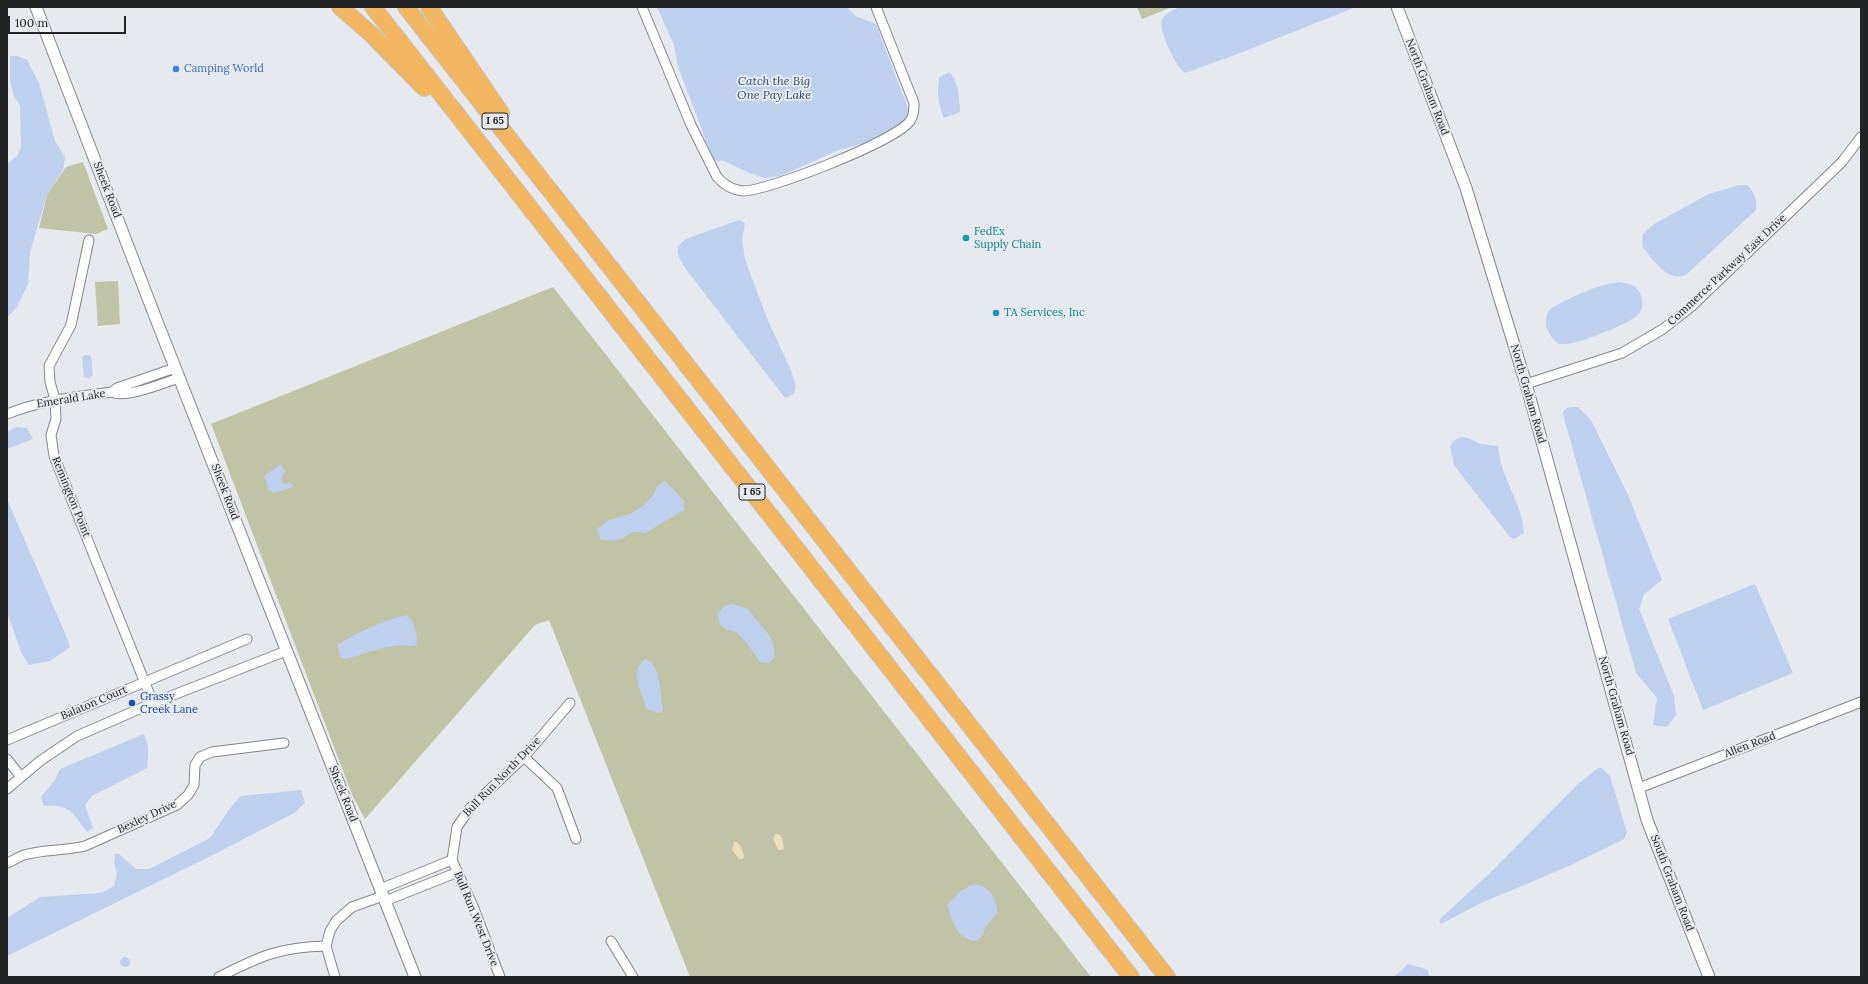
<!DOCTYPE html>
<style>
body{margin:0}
#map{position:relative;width:1868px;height:984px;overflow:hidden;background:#e6e9ee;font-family:Lora,serif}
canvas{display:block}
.frame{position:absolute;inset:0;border:8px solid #222325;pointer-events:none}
.scale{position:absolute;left:8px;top:16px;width:118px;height:18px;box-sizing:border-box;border:2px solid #222325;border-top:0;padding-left:5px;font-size:12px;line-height:14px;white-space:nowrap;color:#222325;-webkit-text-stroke:3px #e6e9ee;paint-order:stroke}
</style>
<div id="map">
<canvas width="1868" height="984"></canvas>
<div class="frame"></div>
<div class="scale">100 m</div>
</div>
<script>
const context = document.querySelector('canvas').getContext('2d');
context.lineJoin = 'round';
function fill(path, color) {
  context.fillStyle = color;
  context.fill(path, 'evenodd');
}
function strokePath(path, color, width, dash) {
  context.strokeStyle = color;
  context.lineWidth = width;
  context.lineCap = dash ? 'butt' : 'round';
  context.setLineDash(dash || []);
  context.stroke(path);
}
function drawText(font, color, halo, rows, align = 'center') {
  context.font = font + ' Lora,serif';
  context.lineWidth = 4;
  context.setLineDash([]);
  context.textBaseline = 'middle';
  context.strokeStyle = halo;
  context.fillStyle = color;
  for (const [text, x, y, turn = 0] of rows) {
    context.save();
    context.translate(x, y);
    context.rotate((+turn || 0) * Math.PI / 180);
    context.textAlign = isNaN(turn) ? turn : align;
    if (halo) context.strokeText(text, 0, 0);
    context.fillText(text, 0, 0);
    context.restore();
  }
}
fill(new Path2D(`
 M1137 7H1172L1142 19Z
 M83 162 108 229 96 234 39 228 47 195 66 167Z
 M118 281 120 324 98 326 95 282Z
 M553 287 1091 977H690L549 620 535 625 365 819 353 797 211 424Z`), '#c0c3a6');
fill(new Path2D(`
 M775 834H779L782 838 784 849 782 850H778L773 838Z
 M734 842H737L740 845 744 855 743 859H739L732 850Z`), '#e9dfba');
fill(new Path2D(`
 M657 7H847L855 16 876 24 909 111 908 118 875 140 839 150 780 176 765 178 749 173 722 160 717 162 712 157 678 66 674 45Z
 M1180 7H1356L1235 55 1185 73C1176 67 1158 30 1162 20 1165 13 1174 10 1180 7Z
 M10 56H18L27 60 39 83 55 141 65 157 63 170 47 195 30 252 28 284 17 307 7 318V164L17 156 21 147 20 106 14 96 10 82Z
 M949 72C958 79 960 101 960 112L944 118C938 104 937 93 939 78Z
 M1739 185H1747C1755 192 1757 200 1756 210L1687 274C1670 285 1653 260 1643 247L1642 241 1643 234 1654 224 1709 194Z
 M739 220 745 223 742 240 745 259 766 316 792 373 796 386 794 393 789 397 785 398 685 268C678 255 672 249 686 239Z
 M1619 282C1624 283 1629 283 1634 286 1643 292 1646 308 1638 315 1628 324 1573 347 1561 344 1555 343 1551 337 1548 331 1545 323 1545 316 1550 309 1570 297 1596 285 1619 282Z
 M85 355 91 356 93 375 89 378 84 377 82 358Z
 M1573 407H1578L1591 420 1628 495 1662 580 1644 594 1639 609 1674 696 1676 715 1667 727 1653 725 1657 698 1636 673 1564 418 1563 412 1567 408Z
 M16 427 27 428 33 439 7 449V432Z
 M1461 437 1468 438 1480 444 1498 446C1500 477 1522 502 1524 533L1514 539 1509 536 1457 469 1454 465 1450 446 1453 441Z
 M281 464 285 471 282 476 281 480 284 484 290 483 293 485 292 487 275 493 269 490 264 476Z
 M665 481 684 501V510L645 533 633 532C620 540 617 542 601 540L597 529 607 521 630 514 644 505 653 495 657 486Z
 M7 499 65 633 70 647 50 661 29 665 22 654 7 612Z
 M1755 584 1793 673 1703 710 1668 619Z
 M733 604 748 609 768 634 773 643 775 657 769 663 760 662 745 641 736 632 725 629 720 625 718 614 724 606Z
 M407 615C415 623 417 632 417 643L414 646C390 643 369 652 347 659L341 658 337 645C358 632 384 620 407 615Z
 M645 659C662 664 659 692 663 707L662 712 656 713 646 708C642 692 628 671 645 659Z
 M144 734C149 745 149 756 147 768L92 796 85 805 93 828 87 832C73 813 70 804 44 806L41 797 55 780 60 769Z
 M1598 768H1602L1610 776 1627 832 1624 839 1569 866 1481 903 1441 924 1439 921 1442 917 1490 873 1578 784Z
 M301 790 305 803 294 813 213 855 7 956V918L40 897 101 893 114 886 117 873 114 863 115 854H119L136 869H149L210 838 230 808 241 796Z
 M973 884C992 887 994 895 998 912 995 917 991 920 987 925 982 932 985 939 973 941 954 934 954 924 947 905L961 891Z
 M120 962a5 5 0 1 1 10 0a5 5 0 1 1-10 0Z
 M1408 964 1428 970 1429 977H1394Z`), '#bed0ed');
const minor = new Path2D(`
 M642 7 691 125 717 177C724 185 732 190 743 191 768 191 896 141 910 121 914 116 914 109 914 103L876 7
 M89 240 71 325 49 366 50 382 55 399 56 419 51 435 54 456 153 703
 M1526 384 1622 353 1663 329 1692 306 1841 163 1861 137
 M112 392C126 399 163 383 179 378
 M7 414C41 400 76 397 112 392L117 388 175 368
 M7 740 247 639
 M524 757 557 788 576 839
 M7 759 21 777
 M1639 788 1861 702
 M7 789 40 761 77 736 153 703 286 651
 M7 863C13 861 18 857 24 855 44 849 65 851 85 846L177 805 188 795 194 785 195 765 200 757 212 752 284 743
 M380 889 452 860
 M385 901 458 872
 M611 941 633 977
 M219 977C260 956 280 947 326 946
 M335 977 326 946 330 931 336 921 352 907 383 896
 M500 977 473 906 452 860 457 827 471 807 524 757 570 703`);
const tertiary = new Path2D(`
 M36 7 156 319 415 977
 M1397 7 1466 188 1526 384 1647 820 1709 977`);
const motorway = new Path2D(`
 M340 7 371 34 424 88
 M373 7 1131 977
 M406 7 1167 977
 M429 7 501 113`);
strokePath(minor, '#84868b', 11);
strokePath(tertiary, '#84868b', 13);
strokePath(motorway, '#c6c6c6', 18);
strokePath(minor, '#fff', 9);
strokePath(tertiary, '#fff', 11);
strokePath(motorway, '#f2b660', 16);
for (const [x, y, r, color] of [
 [176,69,4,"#3f7fe0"],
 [966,238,4,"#0f9aa8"],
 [996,313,4,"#0f9aa8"],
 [132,703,4,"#1a4fb4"]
]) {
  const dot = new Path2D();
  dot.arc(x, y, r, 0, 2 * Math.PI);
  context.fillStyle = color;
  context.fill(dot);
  strokePath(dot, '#e6e9ee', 1.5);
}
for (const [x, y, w] of [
 [495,121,26],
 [752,492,26]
]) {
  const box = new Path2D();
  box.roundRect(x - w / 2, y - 8, w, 16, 3);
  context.fillStyle = '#e6e9ee';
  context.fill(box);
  strokePath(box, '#222325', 1);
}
drawText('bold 10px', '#222325', null, [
 ["I 65",495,121],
 ["I 65",752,492]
]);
drawText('11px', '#366cbe', '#e6e9ee', [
 ["Camping World",184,69]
], 'left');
drawText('11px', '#222325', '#e6e9ee', [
 ["North Graham Road",1427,87,69],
 ["Sheek Road",107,190,69],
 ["Commerce Parkway East Drive",1727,270,-43],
 ["North Graham Road",1528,394,74],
 ["Emerald Lake",71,399,-9],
 ["Sheek Road",225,492,69],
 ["Remington Point",71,497,68],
 ["Balaton Court",94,703,-23],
 ["North Graham Road",1616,706,74],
 ["Allen Road",1750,745,-21],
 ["Bull Run North Drive",502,777,-46],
 ["Sheek Road",343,794,68],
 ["Bexley Drive",147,817,-25],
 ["South Graham Road",1672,883,69],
 ["Bull Run West Drive",476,919,68]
]);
drawText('11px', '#0d838f', '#e6e9ee', [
 ["FedEx",974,232],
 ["Supply Chain",974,245],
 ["TA Services, Inc",1004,313]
], 'left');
drawText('11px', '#164399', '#e6e9ee', [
 ["Grassy",140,697],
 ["Creek Lane",140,710]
], 'left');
drawText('italic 12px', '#344e77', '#e6e9ee', [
 ["Catch the Big",774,82],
 ["One Pay Lake",774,96]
]);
</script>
